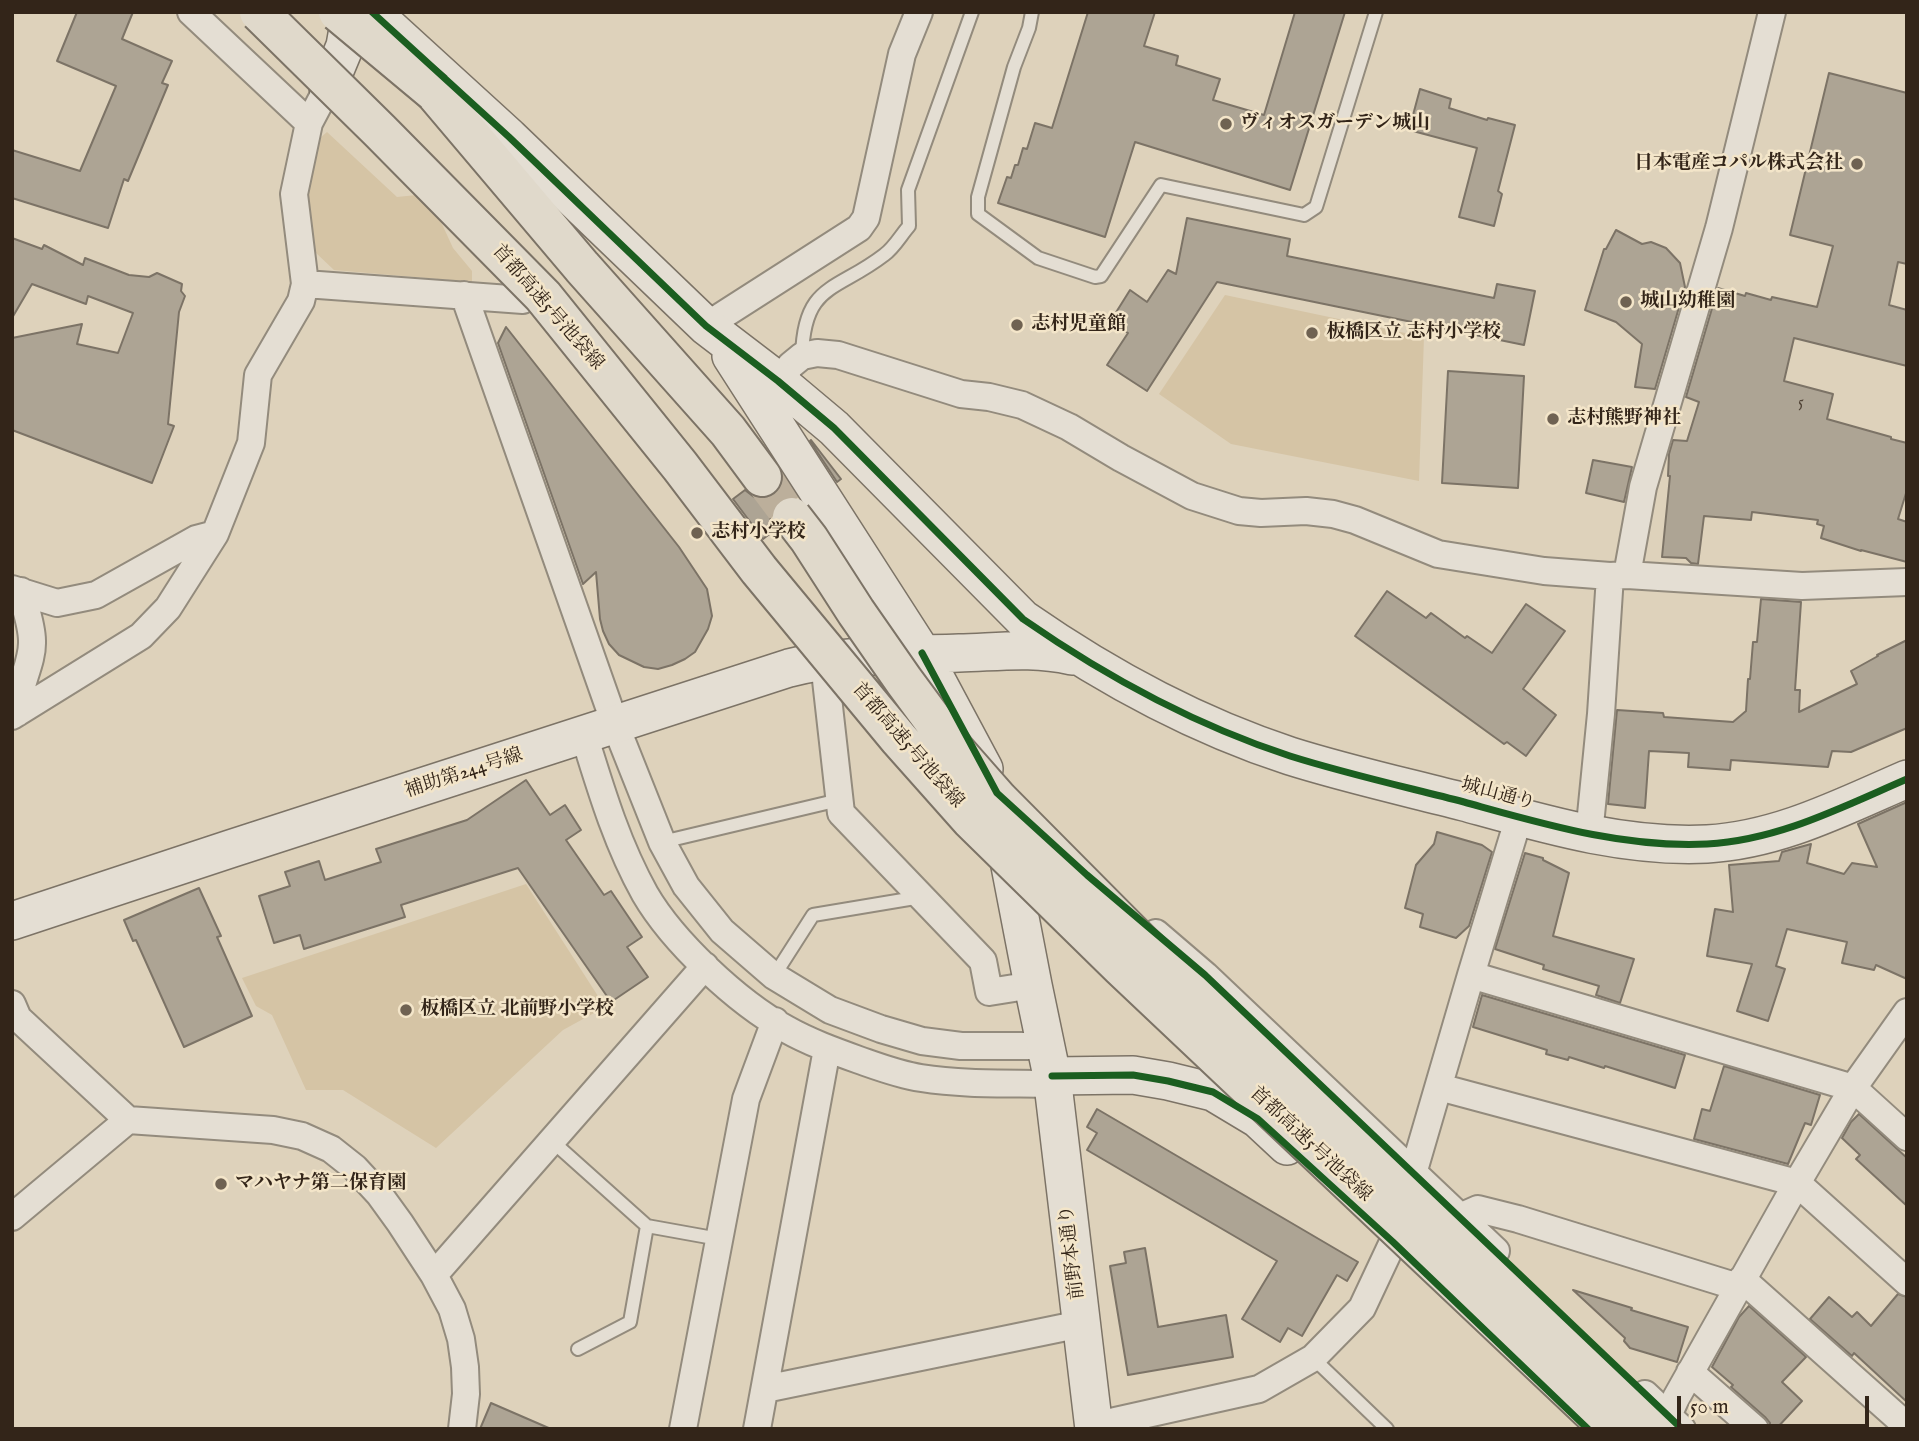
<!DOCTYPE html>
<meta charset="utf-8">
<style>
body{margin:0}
#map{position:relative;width:1919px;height:1441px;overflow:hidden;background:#ded2bb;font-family:"IM FELL English",serif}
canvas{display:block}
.frame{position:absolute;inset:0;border:14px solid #332519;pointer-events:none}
.scale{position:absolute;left:1677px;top:1396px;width:192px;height:32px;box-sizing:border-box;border:4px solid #332519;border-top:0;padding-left:9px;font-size:21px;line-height:24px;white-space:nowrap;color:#332519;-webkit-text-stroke:5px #f3e5c9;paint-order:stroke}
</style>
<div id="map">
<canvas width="1919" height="1441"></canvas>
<div class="frame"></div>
<div class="scale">50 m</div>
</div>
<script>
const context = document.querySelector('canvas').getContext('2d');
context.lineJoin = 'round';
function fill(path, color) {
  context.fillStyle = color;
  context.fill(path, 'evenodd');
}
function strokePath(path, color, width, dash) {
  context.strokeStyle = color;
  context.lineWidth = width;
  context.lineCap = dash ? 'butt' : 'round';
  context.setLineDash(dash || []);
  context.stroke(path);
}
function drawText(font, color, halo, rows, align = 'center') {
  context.font = font + ' "IM FELL English","Noto Serif JP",serif';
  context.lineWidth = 5;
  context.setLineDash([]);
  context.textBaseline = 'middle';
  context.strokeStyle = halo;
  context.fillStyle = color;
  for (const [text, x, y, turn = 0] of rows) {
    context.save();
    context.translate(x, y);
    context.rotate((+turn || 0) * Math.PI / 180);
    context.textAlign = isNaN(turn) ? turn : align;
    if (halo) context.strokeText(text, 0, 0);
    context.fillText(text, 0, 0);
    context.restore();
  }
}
fill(new Path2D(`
 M327 132 397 197 417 195 436 211 453 248 472 271V282L334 270 315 252 307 196 320 138Z
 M1225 295 1424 337 1419 481 1231 444 1159 394Z
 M526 884 605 1007 563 1030 436 1148 343 1090H306L272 1015 256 1006 242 978Z`), '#d5c4a5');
const building = new Path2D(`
 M77 12H133L122 39 172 61 162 83 168 85 128 181 124 179 108 228 12 198V150L80 171 116 86 57 61Z
 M1088 12H1155L1144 46 1178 56 1176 65 1220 79 1213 100 1264 115 1295 12H1345L1290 190 1135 142 1105 237 998 203 1007 177 1011 178 1015 165H1018L1023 148 1027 149 1035 123 1052 128Z
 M1829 73 1907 93V264L1898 262 1889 305 1907 310V366L1794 338 1784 381 1833 394 1827 419 1891 437V439L1907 443V490L1898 519 1907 522V562L1861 550V551L1821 538 1824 526 1817 524 1818 520 1752 512 1751 520 1704 516 1698 564 1691 563 1686 558 1662 557 1670 476H1668L1669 454 1673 440 1687 441 1699 402 1686 397 1718 288 1745 296 1746 293 1771 300 1772 297 1817 307 1833 246 1790 235Z
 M1420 89 1451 99 1449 108 1487 120 1488 118 1515 125 1498 191 1502 194 1494 226 1459 217 1477 148 1409 130Z
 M1187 218 1290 239 1287 256 1494 298 1497 284 1535 291 1524 345 1217 282 1147 391 1107 365 1128 333 1110 322 1130 290 1147 302 1168 270 1176 274Z
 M1616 230 1642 244 1651 242 1666 248 1680 263 1685 287 1655 389 1635 387 1642 344 1616 322 1585 310 1604 249H1606Z
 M12 238 42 249 44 245 83 265 85 258 129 275 149 277 157 273 182 284 181 291 185 296 179 312 168 424 174 426 152 483 12 430V338L82 324 77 344 118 353 133 313 88 296 86 304 32 284 12 318Z
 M506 327 679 547 707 589 712 616 708 629 695 652 685 659 672 665 658 669 644 667 619 655 609 644 603 631 600 619 596 572 583 584 498 343Z
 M1448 371 1524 376 1518 488 1442 483Z
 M811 440 841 479 837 482 810 441Z
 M1593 460 1632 467 1624 502 1586 493Z
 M784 477 796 496 788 495 778 500 772 508 770 519 775 530 763 539 733 499 745 490 754 497 765 499 774 495 782 486Z
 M1387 591 1426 618 1431 613 1465 638 1467 636 1492 653 1526 604 1565 631 1523 689 1556 715 1526 756 1507 742 1504 744 1355 636Z
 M1761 599 1801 602 1795 690H1800L1799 712 1857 684 1851 671 1878 656 1877 655 1907 640V728L1851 752 1832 751 1828 767 1731 760 1730 770 1688 767 1689 753 1649 751 1645 808 1608 804 1617 710 1663 713 1664 717 1733 722 1746 711 1748 679H1750L1753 642H1757Z
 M526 780 550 815 565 805 581 830 566 840 604 895 611 891 642 937 627 947 648 977 611 1002 518 868 401 905 405 917 304 949 300 935 274 943 259 896 290 886 285 872 319 861 325 880 381 862 376 849 467 820Z
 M1907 802V979L1876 965 1874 970 1842 963 1847 942 1787 929 1776 966 1785 969 1768 1021 1737 1011 1752 964 1707 956 1715 909 1733 912 1729 865 1779 861 1782 852 1811 844 1807 863 1844 874 1852 863 1877 867 1858 824Z
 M1437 832 1482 845 1492 852 1469 926 1456 938 1420 927 1423 914 1405 908 1416 865 1434 844Z
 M1525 853 1543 858V860L1569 873 1553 936 1634 959 1620 1003 1596 995 1599 986 1543 969 1544 965 1495 949Z
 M199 888 221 936 217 937 252 1016 184 1047 136 940 133 941 124 920Z
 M1482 995 1685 1055 1675 1088 1605 1066 1604 1068 1569 1057 1568 1060 1546 1054 1547 1050 1473 1027Z
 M1724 1066 1820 1095 1811 1125 1805 1123 1788 1164 1694 1139 1702 1109 1710 1111Z
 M1097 1109 1358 1262 1347 1281 1337 1275 1302 1336 1288 1328 1280 1342 1242 1319 1277 1261 1087 1150 1097 1133 1087 1127Z
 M1859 1114 1907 1158V1206L1856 1159 1860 1155 1842 1138 1851 1122Z
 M1145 1248 1158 1327 1226 1315 1233 1357 1128 1375 1110 1266 1126 1263 1124 1252Z
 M1573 1290 1632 1308 1631 1310 1688 1327 1677 1362 1630 1348 1624 1341 1625 1338Z
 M1898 1294 1907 1297V1402L1854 1353 1852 1356 1810 1319 1829 1297 1852 1317 1857 1312 1871 1326Z
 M1749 1306 1806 1357 1782 1382 1802 1401 1776 1429H1770V1423L1765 1417 1731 1387 1733 1385 1712 1367 1739 1317Z
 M491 1403 551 1429H480Z`);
fill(building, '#ada494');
strokePath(building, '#7c7366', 2);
strokePath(new Path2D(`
 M762 477 792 517`), '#bcaf9b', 38, [38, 19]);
const lane = new Path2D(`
 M1032 12 1029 28 1014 67 978 197V214L1038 258 1095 277 1101 276 1161 185 1304 215 1316 207 1376 12
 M802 356C804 283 836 292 884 255 894 248 901 235 909 226L908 190 972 12
 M662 842 839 800
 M774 976 813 915 921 897
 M552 1141 647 1226 719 1239
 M578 1349 630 1322 647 1226
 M1313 1358 1387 1429`);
const street = new Path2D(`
 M191 12 309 123
 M305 284 523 300
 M464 295 615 724 662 842 686 886 722 931 774 976 830 1010 881 1029 922 1041 961 1046H1046
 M706 326 859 228 866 218 902 54 919 12
 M778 381 791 365 802 356 817 353 838 355 961 394 989 397 1022 405 1069 427 1121 458 1192 496 1239 511 1261 513 1306 511 1333 514 1355 520 1438 554 1544 571 1610 576 1627 575 1802 586 1907 582
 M1627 575 1643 487 1719 228 1772 12
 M12 589 57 603 96 595 196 539 215 534
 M825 671 841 813 983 961 989 992 1033 985
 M17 713C17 687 33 664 32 641 32 625 25 607 21 591
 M12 716 141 636 168 608 215 534 251 443 258 375 301 301 305 284 294 194 309 123 328 87
 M584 735C601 790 617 844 645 894 673 942 737 1002 786 1029 809 1042 834 1051 859 1060 879 1067 900 1075 921 1078 965 1085 1009 1083 1053 1084
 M1589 835 1601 714 1610 576
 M1156 933 1205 975 1496 1251
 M1471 975 1853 1088 1907 1137
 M12 1004 18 1018 128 1120 273 1130 302 1136 331 1149 355 1168 379 1194 400 1223 434 1275 452 1309 461 1339 465 1367 466 1394 462 1429
 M1439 1087 1797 1183 1907 1282
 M12 1217 128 1120
 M1460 1217 1478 1209 1518 1219 1738 1287
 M434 1275 705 966
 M1742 1279 1907 1426
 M1690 1372 1755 1429
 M765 1389 1081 1324
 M1645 1394 1682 1429
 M1093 1426 1259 1389 1313 1358 1362 1308 1393 1242 1471 975 1519 817
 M683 1429 746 1099 775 1021
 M757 1429 827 1049
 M1662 1429 1676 1398 1797 1183 1853 1088 1907 1012`);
const secondary = new Path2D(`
 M372 12 509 137 706 326 778 381 834 428 1023 619C1105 676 1195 725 1290 756 1347 774 1406 787 1464 802 1544 824 1623 848 1707 844 1779 840 1842 807 1907 779
 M328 87 345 46 351 12
 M731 356 922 653 984 769
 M1005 840 1033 985 1052 1076 1094 1429
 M12 921 230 849 789 668C844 654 903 655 959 653 999 652 1032 647 1072 656
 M1052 1076 1133 1075 1168 1081 1213 1092 1258 1119 1287 1146`);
const highway = new Path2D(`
 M411 68 434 92 582 267 728 431 762 477`);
strokePath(lane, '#938b7d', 16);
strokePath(street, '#938b7d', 30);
strokePath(secondary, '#7c7366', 40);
strokePath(highway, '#7c7366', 42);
strokePath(lane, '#e4ded3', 12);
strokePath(street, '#e4ded3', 26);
strokePath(secondary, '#e4ded3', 37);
strokePath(highway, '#e0d9cb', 38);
const highwayBridge = new Path2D(`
 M259 12 380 131 543 296 680 466 759 570 899 739 971 820 1121 967 1610 1429
 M338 12 434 92
 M792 517 809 539 856 612 904 681 955 750 999 800 1143 945 1656 1429`);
strokePath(highwayBridge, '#7c7366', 42, []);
strokePath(highwayBridge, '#e0d9cb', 38);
strokePath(new Path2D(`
 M372 12 509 137 706 326 778 381 834 428 1023 619C1105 676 1195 725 1290 756 1347 774 1406 787 1464 802 1544 824 1623 848 1707 844 1779 840 1842 807 1907 779
 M922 653 997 793 1087 875 1205 975 1682 1429
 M1052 1076 1133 1075 1168 1081 1213 1092 1258 1119 1393 1242 1588 1429`), '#1b5e20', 7);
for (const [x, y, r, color] of [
 [1226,124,7,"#6f6252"],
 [1857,164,7,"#6f6252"],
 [1626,302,7,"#6f6252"],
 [1017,325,7,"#6f6252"],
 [1312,333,7,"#6f6252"],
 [1553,419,7,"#6f6252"],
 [697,533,7,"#6f6252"],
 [406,1010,7,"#6f6252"],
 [221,1184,7,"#6f6252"]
]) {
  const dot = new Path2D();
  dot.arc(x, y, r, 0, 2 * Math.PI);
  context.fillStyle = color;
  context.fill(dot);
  strokePath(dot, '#f3e5c9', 2.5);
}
drawText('16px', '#524538', null, [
 ["5",1801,404]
]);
drawText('bold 19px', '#332519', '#f3e5c9', [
 ["ヴィオスガーデン城山",1240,124],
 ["日本電産コパル株式会社",1843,164,"right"],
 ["城山幼稚園",1640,302],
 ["志村児童館",1031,325],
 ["板橋区立 志村小学校",1326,333],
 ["志村熊野神社",1567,419],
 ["志村小学校",711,533],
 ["板橋区立 北前野小学校",420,1010],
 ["マハヤナ第二保育園",235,1184]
], 'left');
drawText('19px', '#332519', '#f3e5c9', [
 ["首都高速5号池袋線",547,308,49],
 ["首都高速5号池袋線",907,746,49],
 ["補助第244号線",464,774,-18],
 ["城山通り",1498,795,15],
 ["首都高速5号池袋線",1310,1145,43],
 ["前野本通り",1073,1252,-97]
]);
</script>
